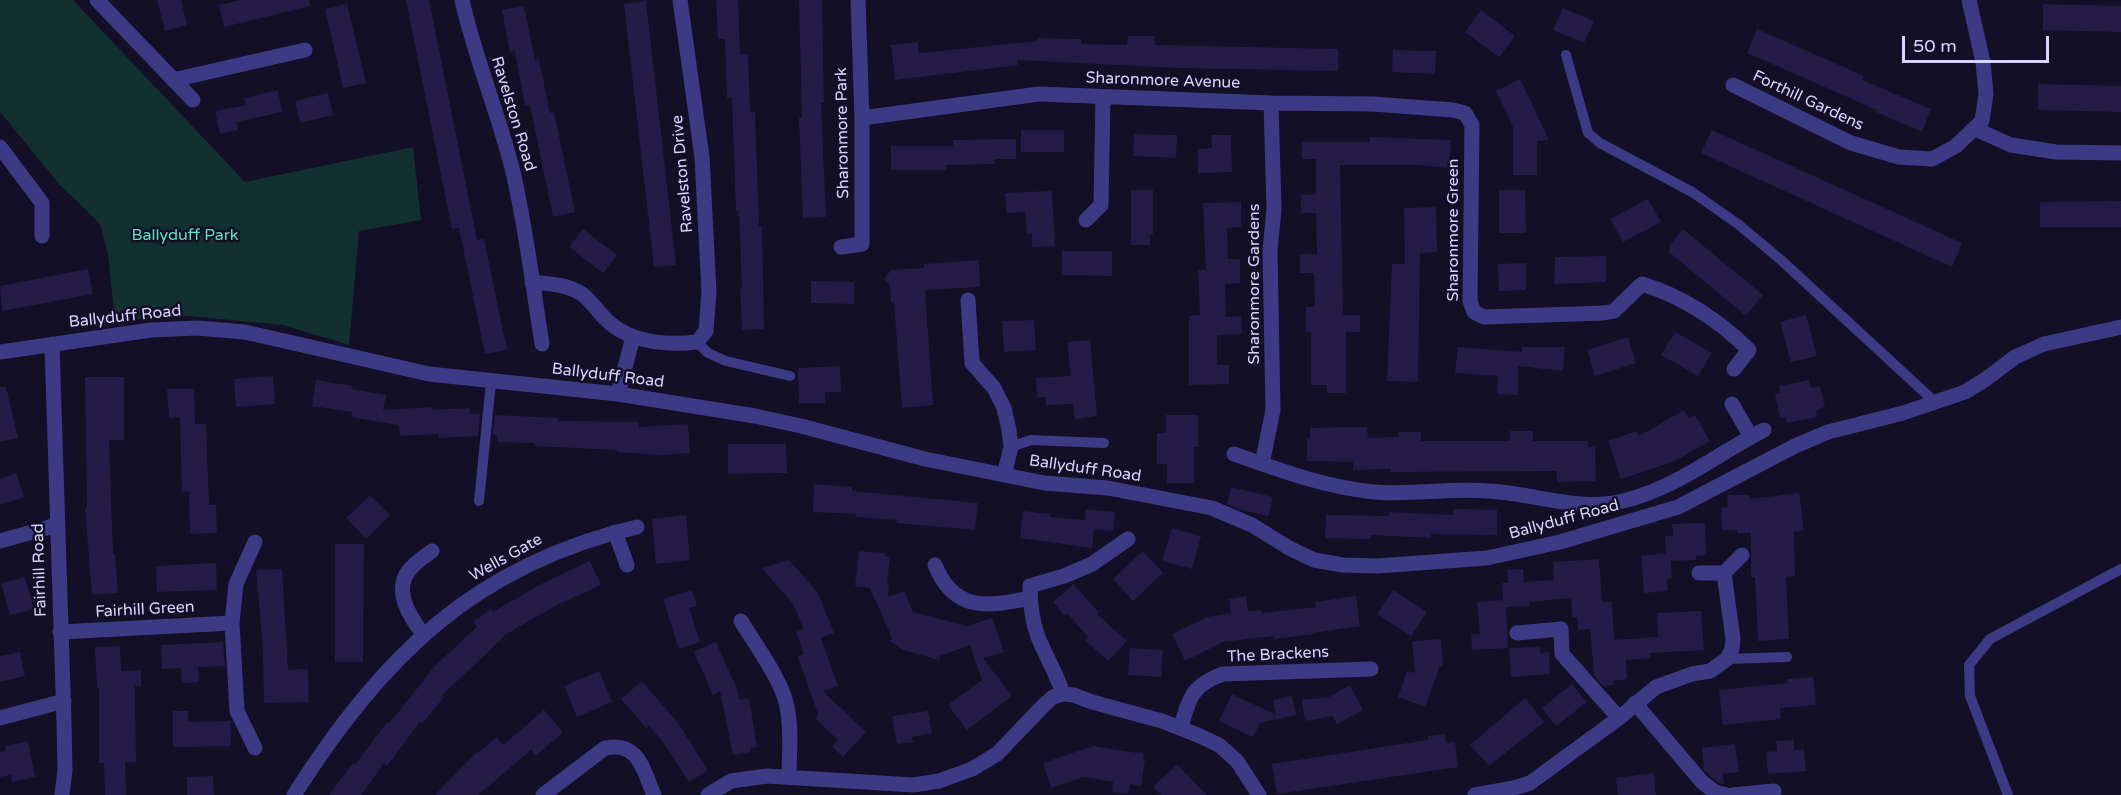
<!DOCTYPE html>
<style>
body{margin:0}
#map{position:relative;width:2121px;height:795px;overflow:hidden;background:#130f26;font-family:"Varela Round",sans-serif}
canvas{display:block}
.scale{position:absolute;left:1902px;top:36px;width:147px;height:27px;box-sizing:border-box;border:3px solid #d9d4ff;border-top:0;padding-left:8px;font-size:18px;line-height:21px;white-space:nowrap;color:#d9d4ff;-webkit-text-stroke:4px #130f26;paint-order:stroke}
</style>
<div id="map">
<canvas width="2121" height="795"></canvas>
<div class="scale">50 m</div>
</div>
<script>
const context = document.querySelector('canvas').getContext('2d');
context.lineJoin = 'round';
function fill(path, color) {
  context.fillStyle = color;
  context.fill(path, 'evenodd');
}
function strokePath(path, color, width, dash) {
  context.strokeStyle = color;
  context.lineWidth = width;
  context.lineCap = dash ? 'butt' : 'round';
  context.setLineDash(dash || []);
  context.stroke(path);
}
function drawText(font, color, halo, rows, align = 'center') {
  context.font = font + ' "Varela Round",sans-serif';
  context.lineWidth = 5;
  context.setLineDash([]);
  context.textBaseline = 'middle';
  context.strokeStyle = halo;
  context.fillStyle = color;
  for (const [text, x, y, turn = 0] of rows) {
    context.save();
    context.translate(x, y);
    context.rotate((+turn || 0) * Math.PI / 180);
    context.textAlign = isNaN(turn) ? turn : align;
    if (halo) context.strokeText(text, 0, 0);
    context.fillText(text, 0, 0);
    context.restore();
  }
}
fill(new Path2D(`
 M0 0H73L245 182 413 147 421 220 359 231 349 345 283 325 188 316 115 321 108 254 100 224 60 185 0 112Z`), '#12302f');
fill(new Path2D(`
 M157 0H181L187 25 165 31Z
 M241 0H309L310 6 224 27 219 5Z
 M406 0H429L477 240 484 239 507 350 485 354 459 228 452 229Z
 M716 0H738L740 54H748L750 112H755L759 226H762L764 329 742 330 740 287H742L739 211H736L732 98H727L725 39H718Z
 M799 0H822L824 103H821L826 217 803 218 799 118H802Z
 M646 1 676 265 654 267 624 4Z
 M347 4 366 83 343 88 325 9Z
 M2043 4 2121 6V32L2043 30Z
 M524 6 535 60 539 59 550 113 554 112 575 212 553 217 530 105 525 106 515 51 510 52 502 10Z
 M1563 8 1594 21 1584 43 1553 30Z
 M1481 10 1515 36 1499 57 1465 32Z
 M1757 29 1864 76 1862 80 1931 109 1922 132 1876 112 1877 110 1747 53Z
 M1128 36H1155V45L1338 49V71L1179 68 1017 60 1018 65 895 80 891 45 918 42 919 53 1038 41V38L1081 39V44L1127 45Z
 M1393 50 1436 51 1435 74 1392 72Z
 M1520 79 1549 140 1537 141V175H1513V127L1496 91Z
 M2038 84 2121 86V112L2038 110Z
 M278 90 282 112 237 122 238 130 220 134 215 111 246 105 244 98Z
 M328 93 333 115 300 123 295 101Z
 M1021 130H1064V152H1021Z
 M1712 130 1962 243 1952 267 1701 153Z
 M1134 134 1177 135 1176 158 1133 156Z
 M1211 135H1231L1232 172 1198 173V149L1212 148Z
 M1370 137 1451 140 1449 168 1419 165H1340L1343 315H1360V332H1346V393H1327V385H1311V332H1306V307H1315L1314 273H1300V254H1317L1316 213H1301V195L1316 194V159H1302V142H1370Z
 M1016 139V159H995V164L946 165V170H891V146H953V140Z
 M1131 190H1153V234H1150V245H1131Z
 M1499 190H1525L1526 233H1499Z
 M1052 191 1055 246 1032 247V233L1027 234 1025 212 1007 213 1005 193Z
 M1648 199 1661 222 1623 242 1610 219Z
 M2121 201V227H2040V202Z
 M1241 202V227L1227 228 1228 259H1240V283L1225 284 1226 317 1241 316 1242 334 1217 335V365H1229V384L1189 385V316L1200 315 1198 270H1206L1203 203Z
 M1436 207 1437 252 1420 253 1418 382 1387 381 1392 264H1405L1404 208Z
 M583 229 617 255 603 273 569 247Z
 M1683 229 1763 295 1746 316 1669 252V246Z
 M1062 251H1112V276L1062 275Z
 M1606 256V282L1554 284 1555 257Z
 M979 260 980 287 925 290 933 405 902 408 894 302H891L890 284 884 279 891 270 924 268V264Z
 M1526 263V290L1499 291 1498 264Z
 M88 269 93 294 2 311 0 286Z
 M811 281 854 282V304L811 303Z
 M1806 315 1817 356 1791 362 1780 322Z
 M1034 320 1036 350 1004 352 1002 321Z
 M1675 332 1712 353 1698 376 1661 355Z
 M1628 337 1636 363 1595 376 1587 350Z
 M1090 340 1097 416 1075 419 1073 404 1046 405V397H1037L1036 378 1071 376 1067 342Z
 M1458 347 1522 352V347H1565L1563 371 1518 366V395L1497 394 1498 376 1455 373Z
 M840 366 841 392H825V403H799L798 368Z
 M273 376 275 404 236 407 234 379Z
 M85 377H124V440H109L113 554H115L118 593 92 595 85 508H87Z
 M316 380 352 386V389L386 395 383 410 432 407 433 410 469 408 470 414H480L478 436 439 438V434L400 436 399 425 351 417 352 412 312 406Z
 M1809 380 1811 388 1820 386 1825 407 1816 410 1817 417 1787 423 1786 417 1780 418 1775 394 1780 393 1779 386Z
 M0 387H6L18 438 0 442Z
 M167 389H194L195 424H206L209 505H216L217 533 190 534 189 491 182 492 180 417 169 418Z
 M1684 410 1688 418 1695 415 1710 441 1675 461 1621 479 1608 441 1637 431 1639 436Z
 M495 415 558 418V421L639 422V427L688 424 690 453 662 455 617 452V450L535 446V443L497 442V435H493Z
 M1166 415H1198V447H1194V483H1167V464H1157V433H1166Z
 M1352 427H1367L1368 438 1399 437V432H1421V441H1510V431H1533V441H1588V448L1595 445 1596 481 1557 482V471L1391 472V469L1353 470V462L1307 461V438H1310V428Z
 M728 444H786L787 473 728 474Z
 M16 473 24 497 0 505V479Z
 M814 484 852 487V491L978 503 975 530 896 523 897 520 856 517V514L813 512Z
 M1231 487 1273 497 1268 516 1241 510 1227 504Z
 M1799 493 1804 531 1794 532 1795 576 1786 577 1789 639 1758 641 1755 577H1751V533H1737V530H1722L1721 508 1728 507 1727 495H1750V499Z
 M370 495 390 515 366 539 346 518Z
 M1086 509 1115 512 1113 531 1094 529 1092 548 1020 538 1023 511 1050 514V517L1085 520Z
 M1453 509 1497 510V535L1431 534V538L1371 535V539L1325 538 1326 515 1389 516V512L1453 515Z
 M686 515 690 560 656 564 652 519Z
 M1705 523 1706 555 1696 556V560L1671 561 1672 578 1667 579 1668 591 1644 593 1641 556 1666 553 1665 536H1673L1672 524Z
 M1172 528 1201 536 1192 569 1162 561Z
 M335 544H364L363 662H335Z
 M859 551 885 553V556L890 557 887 583H889L888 597 904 591 913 612 967 626 992 618 1004 652 983 658 1012 696 967 730 948 705 982 680 970 645 940 656 939 660 903 650 890 641 892 638 870 588 855 586Z
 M1143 551 1163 573 1133 601 1113 579Z
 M1599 559 1602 602H1612L1614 640 1658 637 1657 613 1701 611 1704 650 1650 653 1651 658 1626 660 1627 679 1613 681 1614 685 1603 686 1594 675 1590 629 1578 630 1577 617H1572L1571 598 1529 602V606L1506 607 1508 648 1472 650 1471 634H1480L1477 602 1503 600 1502 583H1508L1507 570 1523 569 1524 582 1554 580 1553 562Z
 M789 560 818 593 834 633 821 638 838 686 823 691 866 732 843 757 832 746 838 740 815 718 818 714 798 657 804 654 796 632 804 629 793 604 762 568Z
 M590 561 601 585 557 605 503 636 504 637 442 695 444 697 422 724 420 722 387 766 384 763 361 795H329L353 763 355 765 387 722 389 724 434 667 477 627 473 622 491 609 493 612 543 583Z
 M216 563 217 590 157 592 156 566Z
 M282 569 288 670 308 669 309 702 264 703 263 649 256 570Z
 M25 577 34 609 10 615 1 583Z
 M1073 584 1099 612 1097 614 1127 641 1108 661 1085 640 1088 637 1067 613 1064 615 1053 602Z
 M692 590 697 606 689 608 700 642 679 649 663 599Z
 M1393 590 1427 612 1411 636 1377 614Z
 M1246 596 1248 611 1261 610 1262 613 1316 607 1315 602 1356 596 1360 626 1313 633V634L1274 639 1273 636 1223 642 1185 661 1172 634 1207 617 1231 613 1229 599Z
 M1441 639 1443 666H1440L1425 707 1398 697 1407 671 1415 673 1412 641Z
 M223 642 225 666 198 667 199 682 182 683 181 668 162 669 161 645Z
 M716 642 737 689 740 700 749 698 757 747 750 748V752L733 755 720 691 713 695 694 652Z
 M120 646 121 671 141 670V686H135L136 762H125L126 795H105L104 763H99V688H97L95 647Z
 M1540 647V653L1549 652 1550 674 1511 677 1509 648Z
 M1130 648 1163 650 1161 677 1128 675Z
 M20 652 25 676 0 682V656Z
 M599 671 612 702 577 717 564 686Z
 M1813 677 1816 705 1780 708 1781 719 1723 725 1719 690 1788 683 1787 679Z
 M642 681 678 723 708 770 689 782 663 742 649 726 646 728 621 699Z
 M1572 684 1587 702 1556 726 1542 708Z
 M1350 685 1363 710 1337 724 1333 716 1305 721 1302 700 1329 697Z
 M1232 694 1276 715 1273 700 1292 696 1296 715 1260 723 1253 737 1219 721Z
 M1525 698 1544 722 1489 766 1470 745Z
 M544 710 563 732 536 756 531 750 478 795H435L477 752 478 753 496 737 503 745Z
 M173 711H188V722L230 721 231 746 173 747Z
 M928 711 932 733 912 737 913 742 897 744 892 716Z
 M1445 734 1446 743 1455 742 1458 767 1277 794 1272 764 1428 740V736Z
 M1794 740V750L1804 749 1806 771 1768 774 1766 752 1777 751 1776 741Z
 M28 741 35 777 12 782 11 775 0 777V752L6 751 5 746Z
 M1735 744 1739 772 1723 774 1724 784 1719 783 1704 770 1702 748Z
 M1093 746 1144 754 1143 759H1145L1141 786 1130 784 1128 794 1112 792 1113 782 1084 777 1051 788 1043 763Z
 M1177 764 1207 795H1161L1153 787Z
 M1654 773 1656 795H1618L1616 778Z
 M213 776 214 795H187V777Z`), '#241b47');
strokePath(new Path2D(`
 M1566 55 1588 133 1600 143 1692 192 1738 224 1781 260 1935 402
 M697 342 708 353 726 361 790 376
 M1011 447 1031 440 1104 443
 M479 501 491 382
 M1727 659 1787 657
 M2008 795 1970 696 1969 665 1990 639 2121 569`), '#3d3a85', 10);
strokePath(new Path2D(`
 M97 0 193 100
 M462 0C475 59 499 114 513 172 526 228 533 287 542 344
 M173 80 305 50
 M1733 85 1851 143 1899 157 1932 159 1956 146 1982 121 1986 94 1983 62 1969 0
 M862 118 1039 94 1271 103 1373 104 1453 110 1465 113 1472 125 1470 301 1474 312 1484 317 1604 313 1614 311 1642 284C1682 296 1720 321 1749 350L1734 369
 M1975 129 2011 145 2056 152 2121 153
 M0 147 42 203V236
 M1086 220 1101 205 1103 97
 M841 247 862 244V118L858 0
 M532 282C549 284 567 284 582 294 594 303 602 319 615 327 639 344 669 345 697 342L706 331 709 292 702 157 680 0
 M968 300 972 363 994 388 1004 408 1009 430 1011 447 1004 475
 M52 344 64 722 65 770 62 795
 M0 352 151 330 197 328 245 332 429 374 618 394 755 416 801 426 925 459 1044 483 1108 488 1212 508 1252 525 1289 548 1314 560 1343 565 1377 566 1487 558 1560 542 1678 507 1795 446 1828 432 1903 413 1965 392 1986 379 2015 357 2044 344 2121 327
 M618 394 633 337
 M1732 404 1751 437
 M1234 454C1279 470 1325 487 1374 492 1411 495 1450 488 1488 491 1534 493 1575 512 1623 501 1675 489 1717 454 1764 430
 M1262 464 1273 410 1270 251 1274 209 1271 103
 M615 532 627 565
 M0 541 57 525
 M255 542 236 584 232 623 237 711 255 748
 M935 565C954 612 987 607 1030 598
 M1699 573H1724
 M741 621C755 644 783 682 787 707 792 730 789 754 789 777
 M60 632 232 623
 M1517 633 1561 629 1562 654 1619 718
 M423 634C410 617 392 590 410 569 416 562 425 556 432 551
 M1063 694C1057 674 1046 657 1038 637 1032 621 1030 604 1030 586L1064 576 1092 564 1128 539
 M1635 703 1702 782 1715 792 1726 795
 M0 718 64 701
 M1181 727C1189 698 1192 685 1223 674L1371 669
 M294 795C382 657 474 565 637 527
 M543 795 605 748C639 741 643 770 654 795
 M708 795 731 781 767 776 913 785 939 781 972 769 997 754 1044 705 1053 697 1063 694 1074 695 1092 702 1162 721 1200 736 1219 745 1237 761 1259 795
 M1475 795 1514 788 1530 783 1619 718 1656 687 1692 674 1710 671 1727 659 1732 649 1733 639 1724 573 1742 555
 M1732 795 1774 791`), '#3d3a85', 15);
drawText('16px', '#d9d4ff', '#130f26', [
 ["Sharonmore Avenue",1163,81,2],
 ["Forthill Gardens",1808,101,25],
 ["Ravelston Road",513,114,73],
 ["Sharonmore Park",843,133,-91],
 ["Ravelston Drive",683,174,-95],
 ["Sharonmore Green",1454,230,-90],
 ["Sharonmore Gardens",1255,284,-90],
 ["Ballyduff Road",125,317,-6],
 ["Ballyduff Road",608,376,7],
 ["Ballyduff Road",1085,469,8],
 ["Ballyduff Road",1564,520,-15],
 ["Wells Gate",506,558,-29],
 ["Fairhill Road",40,570,-92],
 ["Fairhill Green",145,610,-3],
 ["The Brackens",1278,655,-3]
]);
drawText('16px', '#5fe0c0', '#130f26', [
 ["Ballyduff Park",185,236]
]);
</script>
